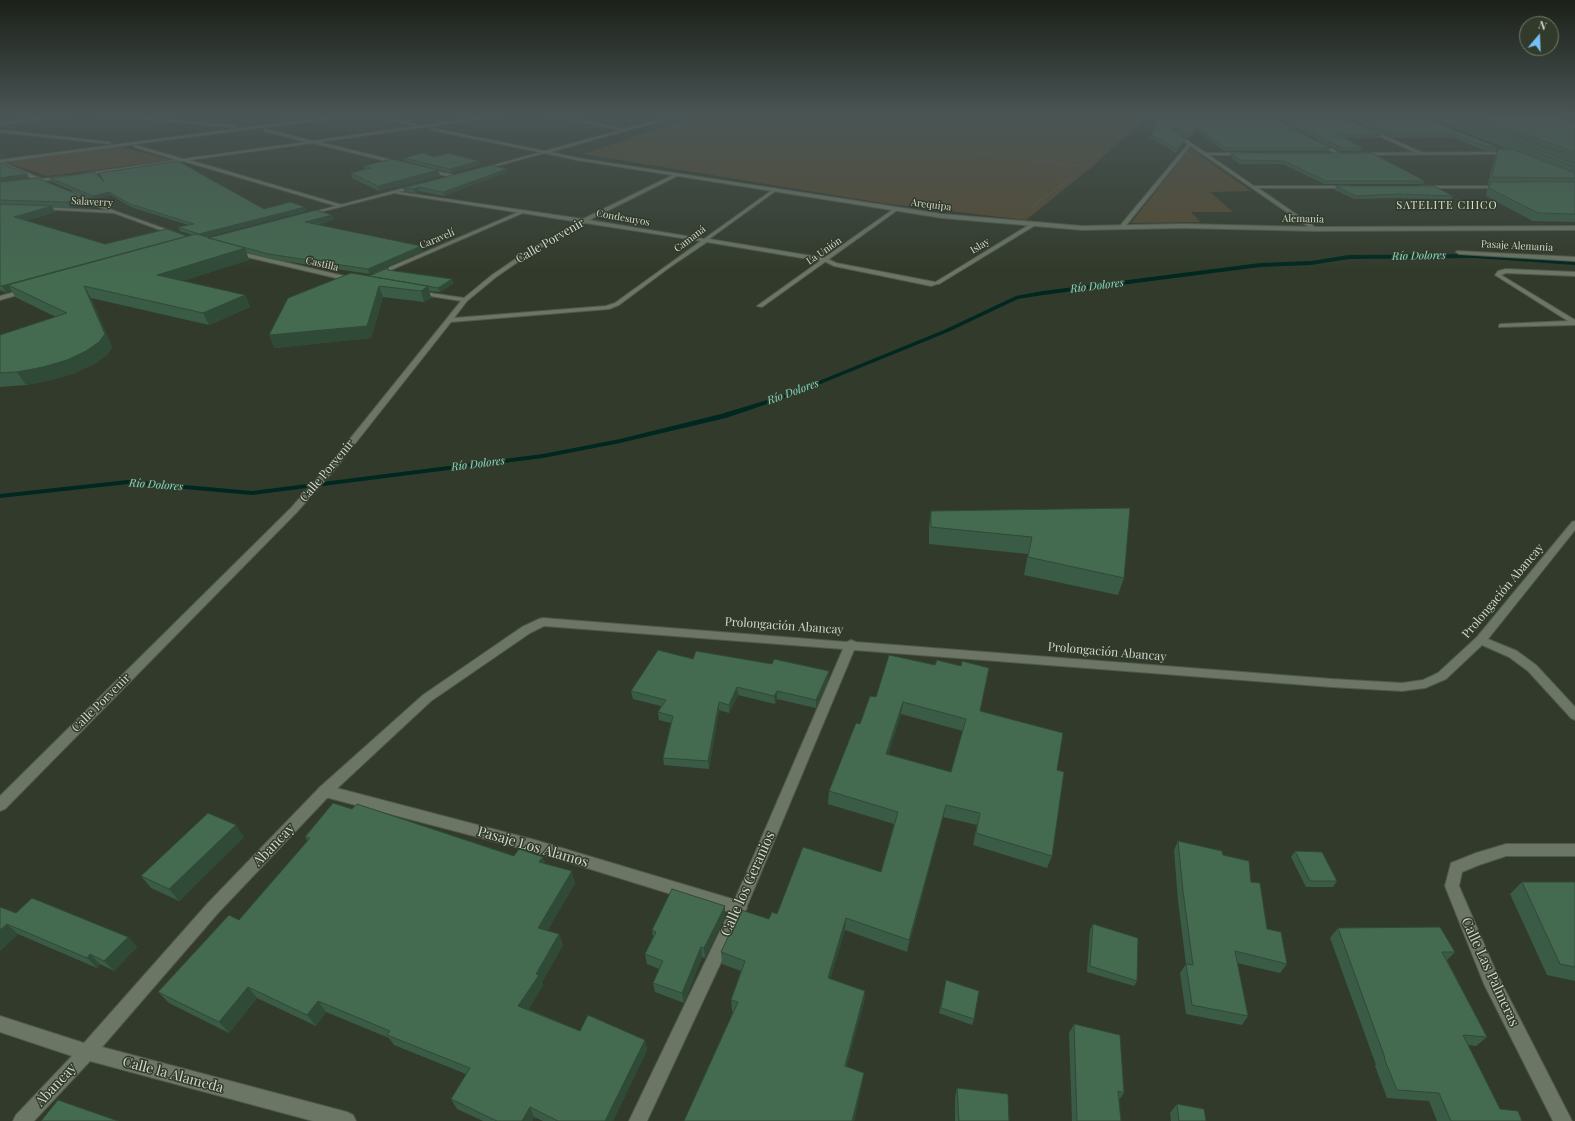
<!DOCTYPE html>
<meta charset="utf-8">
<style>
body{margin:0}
#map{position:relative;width:1575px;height:1121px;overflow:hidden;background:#323b2b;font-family:"Playfair Display",serif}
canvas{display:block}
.north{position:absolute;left:1519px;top:16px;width:40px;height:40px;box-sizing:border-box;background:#323b2b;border:1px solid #72796c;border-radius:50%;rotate:19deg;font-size:11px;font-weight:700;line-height:16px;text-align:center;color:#d1d7cd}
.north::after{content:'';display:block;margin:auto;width:14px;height:18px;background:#78bff7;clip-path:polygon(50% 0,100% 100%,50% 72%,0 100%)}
</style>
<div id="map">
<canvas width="1575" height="1121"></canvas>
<div class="north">N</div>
</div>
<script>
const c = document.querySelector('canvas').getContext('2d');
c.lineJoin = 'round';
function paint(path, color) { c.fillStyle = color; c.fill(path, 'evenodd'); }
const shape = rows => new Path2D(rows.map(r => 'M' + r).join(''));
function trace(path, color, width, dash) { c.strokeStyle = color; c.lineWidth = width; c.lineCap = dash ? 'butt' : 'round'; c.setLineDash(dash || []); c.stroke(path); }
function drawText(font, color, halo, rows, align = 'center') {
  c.font = font + ' "Playfair Display",serif'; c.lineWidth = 3; c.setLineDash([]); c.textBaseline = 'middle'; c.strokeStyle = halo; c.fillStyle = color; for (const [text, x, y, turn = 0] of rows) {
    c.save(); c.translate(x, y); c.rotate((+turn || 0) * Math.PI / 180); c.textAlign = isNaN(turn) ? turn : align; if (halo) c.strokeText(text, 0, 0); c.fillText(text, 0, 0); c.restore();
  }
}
const green = shape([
 [302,115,336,115,339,116,266,124],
 [700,115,1149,115,1093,166,1026,220,882,203,583,154],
 [121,147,170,160,48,176,4,162],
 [1190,148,1251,191,1210,192,1233,212,1191,212,1200,222,1131,223]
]);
const stream = shape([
 [1475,254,1575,261,1575,265,1475,258,1349,259,1311,265,1260,267,1043,295,1018,299,948,332,791,396,726,418,620,443,543,458,252,495,128,484,0,498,0,494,128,480,252,491,543,454,620,439,721,414,787,394,944,330,1016,296,1043,291,1260,263,1311,261,1349,255,1475,254]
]);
const pathFar1 = shape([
 [965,151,1085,167],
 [1067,181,1085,167,1143,115]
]);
const path = shape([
 [1033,206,1068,180]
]);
const service = shape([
 [1262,118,1299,118,1301,119,1263,120,1262,118],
 [1334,118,1371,118,1373,119,1335,120,1334,118],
 [1369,129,1421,152,1422,153,1419,154,1368,131,1369,129],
 [1316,141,1318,141,1341,154,1338,155,1316,143,1316,141],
 [521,211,525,212,379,275,374,274,521,211],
 [1457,251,1575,257,1575,261,1459,254,1456,252,1457,251],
 [826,258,836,263,940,283,931,286,834,266,824,261,824,259,826,258],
 [1506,269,1575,272,1575,276,1506,273,1501,275,1575,320,1575,325,1499,327,1499,325,1501,324,1568,321,1495,275,1498,271,1506,269],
 [325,785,535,840,739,901,744,903,747,908,744,913,739,915,535,852,325,797,320,795,318,791,320,787,325,785]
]);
const pedestrian = shape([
 [1189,143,1192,144,1123,229,1119,229,1119,227,1189,143]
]);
const minor = shape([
 [94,115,115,115,237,126,235,127,94,115],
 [350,115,365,115,257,128,1,162,42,179,66,176,64,178,28,183,26,181,36,180,0,165,0,160,257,126,350,115],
 [370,115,378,115,418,125,416,126,370,115],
 [496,115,508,115,319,142,400,162,398,164,313,143,189,160,342,205,340,207,183,161,83,175,81,174,177,160,134,147,135,145,183,159,307,142,264,131,265,129,313,141,496,115],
 [546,115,555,115,629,130,627,131,546,115],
 [1413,115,1418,115,1434,123,1431,124,1413,115],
 [432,128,544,151,546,152,544,153,431,130,432,128],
 [0,130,109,142,111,143,109,144,0,132,0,130],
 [1173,132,1175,132,1206,153,1245,153,1244,155,1209,155,1254,186,1348,186,1350,187,1348,188,1258,188,1318,229,1313,230,1173,134,1173,132],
 [1509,152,1508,154,1360,155,1358,154,1360,153,1509,152],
 [426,169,454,175,454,176,452,177,424,171,426,169],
 [677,173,679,175,589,220,704,239,775,188,777,190,709,239,824,258,895,208,899,209,762,307,757,306,820,261,707,242,670,267,619,305,609,309,451,322,335,469,297,512,5,809,0,811,0,796,291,508,329,465,461,301,418,294,415,292,416,291,464,298,492,275,524,253,579,222,394,193,392,191,583,219,677,173],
 [585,223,701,241,615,303,606,306,454,318,467,301,496,277,528,255,585,223],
 [1422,186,1500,186,1502,187,1500,188,1420,188,1422,186],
 [70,192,74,192,117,212,113,213,70,194,70,192],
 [1032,223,1035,225,1034,226,939,284,934,283,1032,223],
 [236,251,353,278,356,280,353,282,234,254,233,253,236,251],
 [1575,521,1575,530,1488,639,1517,651,1536,665,1575,707,1575,720,1571,718,1528,671,1509,657,1482,645,1446,679,1425,688,1402,691,1332,687,854,650,744,913,647,1121,629,1121,733,904,843,649,544,626,530,633,431,701,330,795,218,913,102,1047,347,1112,353,1115,356,1121,313,1121,90,1061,34,1121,13,1121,16,1115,72,1056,0,1032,0,1016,84,1043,208,903,320,787,423,695,522,627,539,619,543,618,847,642,851,640,856,642,1332,679,1402,683,1423,680,1438,673,1477,637,1572,522,1575,521],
 [1506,844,1575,844,1575,856,1506,856,1479,865,1462,872,1459,886,1496,972,1572,1121,1553,1121,1484,984,1445,886,1451,863,1476,853,1506,844]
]);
const tertiary = shape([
 [58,115,71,115,0,125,0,123,58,115],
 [675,115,682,115,550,152,577,158,942,214,1082,226,1183,224,1315,227,1575,226,1575,230,1315,231,1183,228,1082,230,942,218,577,160,544,153,482,170,480,169,675,115],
 [416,185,418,187,308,215,306,214,416,185],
 [40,207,115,211,179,234,174,235,114,213,38,209,40,207],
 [26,289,28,290,28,292,0,300,0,296,26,289]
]);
const wall = shape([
 [1161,115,1413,115,1413,116,1160,116],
 [1423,115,1575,115,1575,222,1533,221,1486,196,1487,190,1489,185,1488,184,1495,156,1498,149,1507,149],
 [1159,118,1330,148,1328,151,1224,151,1197,130,1188,139,1176,131,1173,132,1184,143,1176,153,1150,138,1151,135],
 [1285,118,1349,120,1380,135,1379,138,1344,138,1362,148,1361,151,1340,151,1284,122],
 [1358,118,1425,118,1497,147,1495,151,1485,151,1452,137,1392,138,1357,122],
 [1231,153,1425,181,1423,184,1324,184,1283,164,1239,164,1230,156],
 [434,157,480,165,451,173,404,161,404,158],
 [0,163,27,174,29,179,86,203,70,208,52,207,55,212,25,221,105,244,188,236,192,235,180,231,178,227,188,225,131,207,111,195,95,200,52,182,50,178,103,181,264,209,305,207,306,211,206,237,208,238,332,215,334,219,316,225,423,251,369,274,271,259,246,252,249,260,182,281,245,295,250,307,209,325,91,298,112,347,107,355,94,364,75,373,51,380,26,385,0,387,0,335,56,317,15,297,12,291,6,293,0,290],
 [363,166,438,170,440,176,379,191,352,178,351,173,365,170],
 [507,172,444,196,419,191,415,193,404,191,403,188],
 [1336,186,1453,196,1451,200,1396,198,1354,199,1335,190],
 [388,268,389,270,454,283,440,292,429,291,431,298,424,302,383,297,371,338,274,348,369,276],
 [1130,508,1124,578,1118,595,1024,575,1028,554,929,544,929,527,931,511],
 [693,659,772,664,829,671,828,679,816,708,777,699,775,704,738,695,729,713,719,710,709,769,664,765,663,758,671,723,659,720,658,712,661,706,633,699,631,691],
 [876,697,980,711,1057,770,1052,856,1047,868,973,845,977,825,943,817,907,952,845,930,830,979,865,991,864,1002,846,1067,862,1084,854,1121,684,1121,733,1012,732,1011,731,1000,741,971,722,964,721,952,777,914,881,872,894,824,828,804,829,791,860,724],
 [901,714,963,731,951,772,888,754],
 [352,809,514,856,545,864,575,883,547,931,559,934,563,945,542,982,543,986,528,1009,580,1031,645,1040,647,1050,613,1121,543,1121,534,1117,532,1121,483,1121,457,1109,451,1099,466,1074,394,1045,389,1038,326,1012,316,1026,257,998,229,1033,169,1003,158,992,239,920,308,841,305,837],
 [244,837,179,901,151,888,141,876],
 [1178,841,1223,855,1251,882,1267,929,1287,964,1280,973,1237,963,1248,1016,1242,1025,1186,1014,1180,973,1186,964,1178,901,1174,850],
 [1295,851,1337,881,1333,887,1306,887,1291,857],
 [1522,882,1575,882,1575,981,1547,975,1510,894],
 [725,906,725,916,705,958,702,957,684,1003,655,992,653,983,659,969,647,964,645,954,653,937,652,930],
 [0,907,16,913,128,937,137,947,114,971,100,964,97,968,18,934,0,951],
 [1093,924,1137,981,1134,986,1087,972,1090,930],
 [1338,928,1455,952,1447,960,1487,1037,1476,1046,1468,1045,1500,1109,1522,1121,1437,1121,1429,1101,1387,1098,1375,1066,1376,1065,1330,938],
 [945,985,974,1019,972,1025,939,1013],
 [1074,1024,1124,1093,1119,1100,1121,1121,1072,1121,1069,1033],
 [957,1088,1009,1121,955,1121,955,1097],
 [1177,1104,1206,1121,1171,1121,1170,1113]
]);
const shadedWall = shape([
 [1197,127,1197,130,1188,139,1189,136],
 [1177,128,1176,131,1171,132,1172,129],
 [1185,140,1184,143,1176,153,1177,149],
 [0,153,3,153,6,158,0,159],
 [479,161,480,165,451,173,450,169],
 [507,169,507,172,444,196,443,192],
 [438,170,440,176,379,191,378,186],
 [27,174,29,179,0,183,0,178],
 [418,187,419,191,415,193,414,189],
 [109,192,111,195,95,200,93,196],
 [84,197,86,203,70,208,67,202],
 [52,206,55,212,17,223,14,217],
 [305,207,306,211,201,238,199,234],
 [332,215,334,219,306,227,305,222],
 [187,236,8,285,12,291,6,293,2,286],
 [421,246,423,251,369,274,368,269],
 [245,248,249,260,162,287,157,275],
 [452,279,454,283,440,292,438,288],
 [84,286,91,298,112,347,107,355,94,364,75,373,51,380,26,385,17,372,43,367],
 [379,286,383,297,371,338,274,348,269,335],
 [428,286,431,298,424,302,421,291],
 [245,295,250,307,209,325,203,313],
 [829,671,828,679,816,708,816,700],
 [737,687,738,695,729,713,729,705],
 [777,691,777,699,775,704,774,696],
 [719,702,719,710,709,769,708,761],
 [903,702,901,714,885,766,886,754],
 [946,805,943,817,907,952,909,940],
 [236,825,244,837,179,901,169,889],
 [543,857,547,868,539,862],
 [572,871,575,883,542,939,538,928],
 [725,906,725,916,705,958,704,948],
 [846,918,845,930,827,989,828,978],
 [7,924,18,934,0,951,0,930],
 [559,934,563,945,542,982,543,986,523,1016,518,1006],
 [128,937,137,947,114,971,104,961],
 [701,947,702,957,684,1003,682,993],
 [90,954,100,964,97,968,87,958],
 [248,987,257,998,229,1033,219,1022],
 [865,991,864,1002,844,1077,845,1066],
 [318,1001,326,1012,316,1026,307,1015],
 [645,1040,647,1050,613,1121,605,1121],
 [864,1073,862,1084,854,1121,852,1121],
 [530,1107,534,1117,532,1121,522,1121]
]);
const building = shape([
 [1441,115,1444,115,1575,164,1575,167,1441,115],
 [1458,115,1553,115,1575,123,1575,152,1480,118,1478,119,1479,122,1575,157,1575,159,1458,115],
 [1567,115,1575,115,1575,118,1567,115],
 [1159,118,1274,118,1330,148,1225,148,1197,127,1189,136,1177,128,1172,129,1172,131,1185,140,1177,149,1151,135,1159,118],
 [1285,118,1348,118,1349,120,1380,135,1339,135,1362,148,1341,148,1285,118],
 [1358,118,1425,118,1497,147,1486,147,1454,134,1393,134,1358,118],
 [1498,149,1512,149,1575,173,1575,178,1492,177,1498,149],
 [423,153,434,157,448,153,479,161,450,169,404,158,423,153],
 [1231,153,1372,153,1425,181,1326,181,1284,161,1240,160,1231,153],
 [392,159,438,170,378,186,351,173,371,168,363,166,392,159],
 [178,161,264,209,290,202,305,207,199,234,178,227,194,224,130,204,109,192,93,196,50,178,95,172,104,182,99,173,178,161],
 [0,163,27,174,0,178,0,163],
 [491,165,507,169,443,192,418,187,414,189,403,188,491,165],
 [37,178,84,197,67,202,0,200,0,182,37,178],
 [1491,182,1575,182,1575,214,1538,213,1489,188,1491,182],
 [1336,186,1434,186,1453,196,1398,194,1356,196,1336,186],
 [0,204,52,206,14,217,105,244,167,229,187,236,2,286,0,285,0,204],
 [316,210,332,215,305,222,421,246,368,269,269,254,208,238,316,210],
 [196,234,245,248,157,275,245,295,203,313,84,286,105,334,99,342,86,351,67,360,43,367,17,372,0,373,0,335,67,313,8,285,196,234],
 [388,268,388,270,452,279,438,288,369,276,388,268],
 [351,273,428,286,421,291,379,286,367,326,269,335,288,298,351,273],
 [1130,508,1124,578,1028,557,1032,537,931,527,931,511,1130,508],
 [658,650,693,659,696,651,772,664,774,659,829,671,816,700,777,691,774,696,737,687,729,705,719,702,708,761,663,758,673,716,658,712,666,700,631,691,658,650],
 [889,655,935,665,937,660,961,666,962,661,989,668,980,711,1063,733,1057,770,1064,772,1052,856,976,833,980,813,946,805,909,940,846,918,828,978,865,991,845,1066,864,1073,852,1121,684,1121,738,1002,731,1000,745,961,721,952,741,910,769,919,772,912,777,914,803,847,881,872,898,812,829,791,856,723,860,724,870,696,876,697,889,655],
 [903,702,966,719,951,772,886,754,903,702],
 [333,803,352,809,357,804,514,856,519,849,543,857,539,862,572,871,538,928,559,934,536,974,539,975,518,1006,580,1031,588,1015,645,1040,605,1121,558,1121,530,1107,522,1121,497,1121,451,1099,470,1068,387,1035,390,1031,318,1001,307,1015,248,987,219,1022,158,992,229,915,239,920,310,838,305,837,333,803],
 [208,813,236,825,169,889,141,876,208,813],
 [1178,841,1222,851,1223,855,1249,861,1251,882,1260,883,1267,929,1281,932,1287,964,1235,951,1248,1016,1192,1005,1186,964,1193,965,1183,891,1178,841],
 [1295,851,1322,852,1337,881,1310,881,1295,851],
 [1522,882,1575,882,1575,967,1560,964,1522,882],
 [672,889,725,906,704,948,701,947,682,993,653,983,663,961,645,954,656,932,652,930,672,889],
 [32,898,128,937,104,961,90,954,87,958,7,924,0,930,0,907,16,913,32,898],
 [1093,924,1138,938,1137,981,1090,966,1093,924],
 [1440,927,1455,952,1442,952,1487,1037,1463,1035,1500,1109,1518,1111,1522,1121,1451,1121,1439,1093,1397,1090,1384,1058,1385,1058,1338,928,1440,927],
 [946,980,979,991,974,1019,941,1008,946,980],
 [1074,1024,1120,1035,1124,1093,1118,1091,1121,1121,1077,1121,1074,1024],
 [957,1088,1008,1094,1009,1121,959,1121,957,1088],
 [58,1100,118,1121,41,1121,58,1100],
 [1177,1104,1204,1109,1206,1121,1179,1121,1177,1104]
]);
const farStreetnames = [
 ["Salaverry",92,202,3],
 ["Arequipa",931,205,7],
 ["Condesuyos",623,218,10],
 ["Alemania",1303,219,1],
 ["Caravelí",437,239,-23],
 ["Camaná",690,239,-37],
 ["Islay",980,246,-32],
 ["Pasaje Alemania",1517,246,3],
 ["La Unión",824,251,-35],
 ["Castilla",322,264,13]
];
const farNeighbourhoodnames = [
 ["SATELITE CHICO",1447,206]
];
const farWaternames = [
 ["Río Dolores",1419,256,-1],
 ["Río Dolores",1097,286,-7],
 ["Río Dolores",793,392,-20],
 ["Río Dolores",478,464,-7],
 ["Río Dolores",156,485,4]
];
const streetNames = [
 ["Calle Porvenir",550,241,-30],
 ["Calle Porvenir",327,471,-50],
 ["Prolongación Abancay",1503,591,-50],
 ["Prolongación Abancay",784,626,4],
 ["Prolongación Abancay",1107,652,5],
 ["Calle Porvenir",101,703,-45]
];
const nearStreetnames = [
 ["Abancay",274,845,-46],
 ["Pasaje Los Alamos",533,847,16],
 ["Calle los Geranios",748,884,-66],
 ["Calle Las Palmeras",1490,972,65],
 ["Calle la Alameda",173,1075,15],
 ["Abancay",56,1085,-47]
];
paint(green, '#554a31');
paint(stream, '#002820');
trace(service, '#50584b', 2);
trace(pedestrian, '#50584b', 2);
trace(minor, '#50584b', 2);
trace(tertiary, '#50584b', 2);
trace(pathFar1, '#676f61', 1, [0.5, 1]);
trace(path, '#676f61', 1.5, [0.5, 1.5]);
paint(service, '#6c7665');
paint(pedestrian, '#6c7665');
paint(minor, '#6c7665');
paint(tertiary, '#6c7665');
paint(wall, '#3a5b45');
paint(shadedWall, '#304a38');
paint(building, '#446a50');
trace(building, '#304a38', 1);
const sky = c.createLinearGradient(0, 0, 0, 272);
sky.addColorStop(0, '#1c2018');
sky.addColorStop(0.42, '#495555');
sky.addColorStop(1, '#49555500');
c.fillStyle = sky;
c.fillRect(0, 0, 1575, 272);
drawText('10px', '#d1d7cd', '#323b2b', farStreetnames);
c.letterSpacing = '1px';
drawText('11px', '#dbe6d2', '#323b2b', farNeighbourhoodnames);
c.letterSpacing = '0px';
drawText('italic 11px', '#84dbc5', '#323b2b', farWaternames);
drawText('12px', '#d1d7cd', '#323b2b', streetNames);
drawText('14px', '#d1d7cd', '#323b2b', nearStreetnames);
</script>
